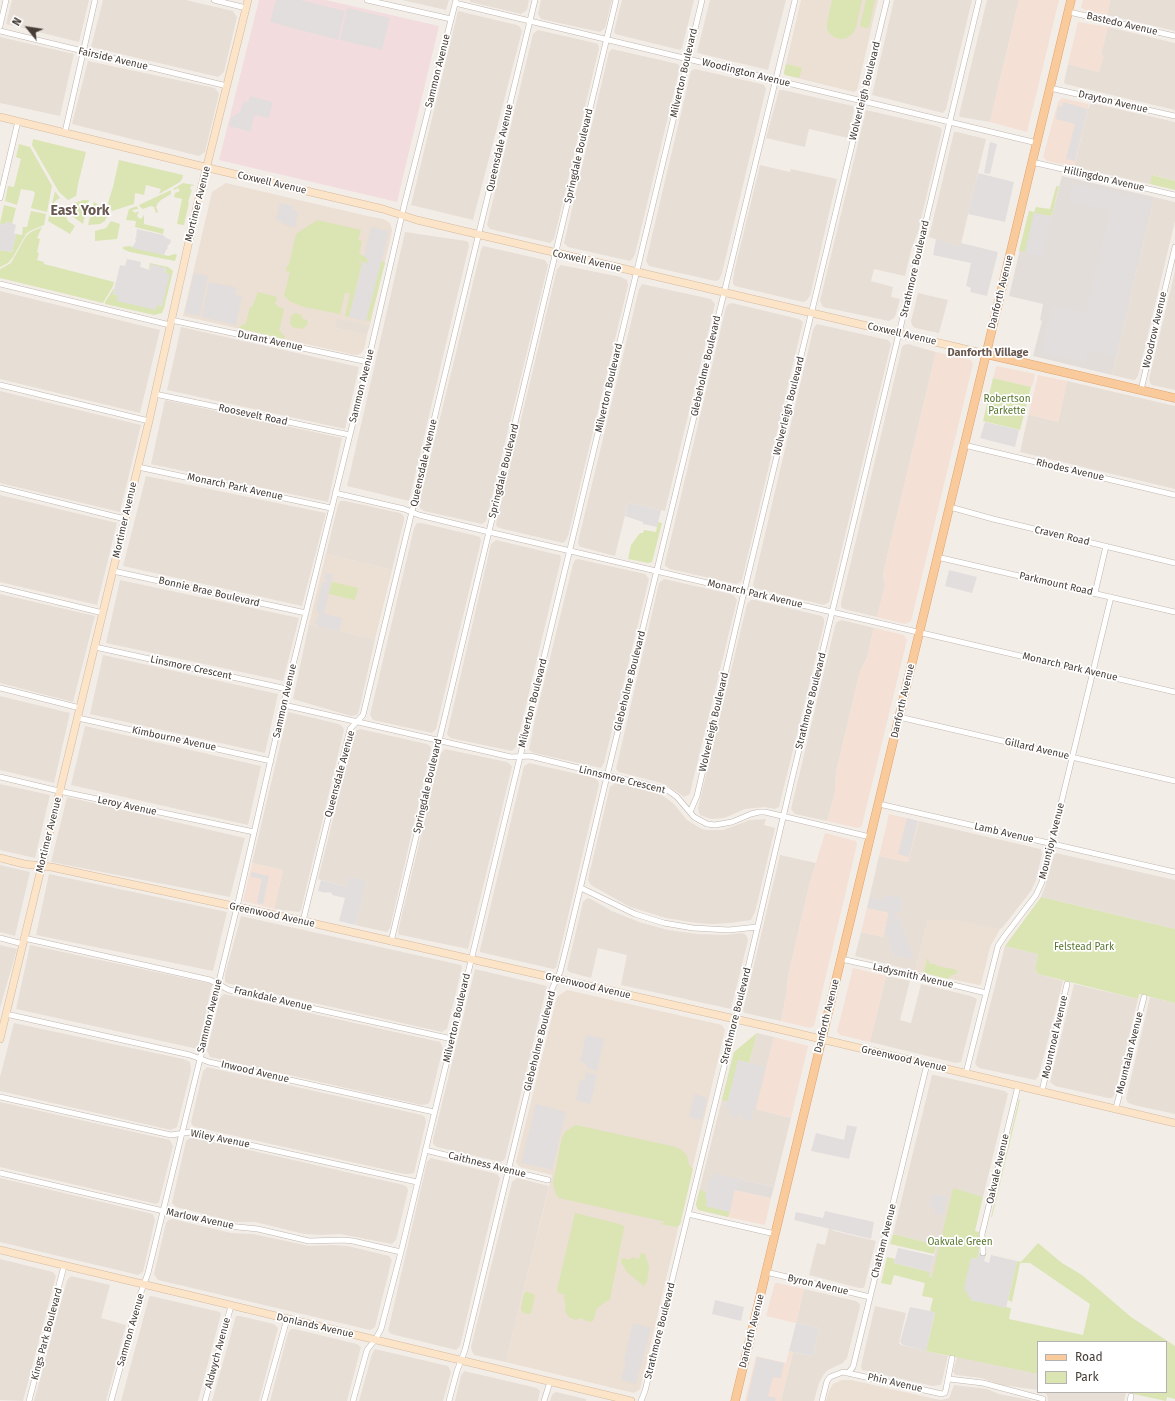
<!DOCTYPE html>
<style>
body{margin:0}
#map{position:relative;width:1175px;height:1401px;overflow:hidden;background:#f3ede8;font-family:"Fira Sans",sans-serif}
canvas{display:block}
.legend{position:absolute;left:1037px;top:1341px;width:130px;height:52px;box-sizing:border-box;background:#fff;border:1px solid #b5b1af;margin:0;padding:5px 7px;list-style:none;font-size:12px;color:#463d37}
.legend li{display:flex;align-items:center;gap:8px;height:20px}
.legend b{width:20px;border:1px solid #b5b1af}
.north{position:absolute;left:8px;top:8px;width:40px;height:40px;-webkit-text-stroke:3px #fff;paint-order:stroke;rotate:300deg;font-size:11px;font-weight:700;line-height:16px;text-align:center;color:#463d37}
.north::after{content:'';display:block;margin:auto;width:14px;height:18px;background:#463d37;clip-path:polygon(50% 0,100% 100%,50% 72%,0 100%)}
</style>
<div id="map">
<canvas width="1175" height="1401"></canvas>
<ul class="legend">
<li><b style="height:5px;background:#f9ca9b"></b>Road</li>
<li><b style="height:11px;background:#dae5b3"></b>Park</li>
</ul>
<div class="north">N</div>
</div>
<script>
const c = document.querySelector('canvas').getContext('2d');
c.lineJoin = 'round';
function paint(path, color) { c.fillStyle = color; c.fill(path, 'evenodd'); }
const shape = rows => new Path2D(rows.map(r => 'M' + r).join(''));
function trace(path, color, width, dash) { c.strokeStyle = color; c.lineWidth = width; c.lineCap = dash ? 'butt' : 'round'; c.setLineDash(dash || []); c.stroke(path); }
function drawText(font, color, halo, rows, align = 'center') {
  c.font = font + ' "Fira Sans",sans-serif'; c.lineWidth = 3.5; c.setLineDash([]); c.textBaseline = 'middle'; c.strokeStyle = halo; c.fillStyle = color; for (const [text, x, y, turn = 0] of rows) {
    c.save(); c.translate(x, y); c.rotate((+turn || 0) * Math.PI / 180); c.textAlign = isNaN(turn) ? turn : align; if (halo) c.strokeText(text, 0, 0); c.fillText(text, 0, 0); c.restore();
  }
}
const residential = shape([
 [12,0,89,0,79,42,6,24],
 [103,0,186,0,233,11,237,17,224,72,218,77,91,47],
 [402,0,449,0,446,10],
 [470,0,529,0,527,10,521,14,470,2],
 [541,0,612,0,605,28,600,32,541,19,538,14],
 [622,0,694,0,682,48,680,50,615,34,614,31],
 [710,0,786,0,768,70,698,53,697,52],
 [894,0,972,0,946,109,943,113,872,95],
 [987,0,1019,0,990,122,960,117,959,115],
 [1110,0,1175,0,1175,31,1107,15],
 [458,11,517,25,520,27,522,31,473,220,411,205],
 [1108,27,1175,43,1175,110,1065,84,1064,82,1068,64,1099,72,1103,56,1101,55],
 [538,30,595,43,598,44,599,48,554,239,550,243,490,229,487,225,533,34],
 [0,37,74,54,60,116,0,103],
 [612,49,678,64,680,67,635,254,633,258,630,261,568,247,564,243,609,52],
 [88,61,215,88,219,94,205,152,199,156,72,124],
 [695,69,761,84,764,85,766,89,722,273,719,280,715,281,649,266,646,261,691,71],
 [779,90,783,90,853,106,854,109,848,138,809,129,805,147,766,138],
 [1091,103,1175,122,1175,181,1153,175,1150,184,1074,167,1088,109],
 [866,110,936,126,941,128,942,130,918,232,912,247,905,276,874,269,871,281,893,287,891,297,900,299,896,314,894,318,889,321,823,307,820,301],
 [954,132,957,132,986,139,960,248,929,237],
 [760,165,790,172,791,169,837,179,810,296,806,301,803,302,735,286,733,284,733,280,735,268],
 [1154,197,1175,202,1175,221,1138,376,1135,380,1133,380,1112,375],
 [405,232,466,241,468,242,469,246,409,501,347,486],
 [483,246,545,260,548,265,486,521,482,524,424,511,420,508,419,504,481,250],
 [561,265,621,277,627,280,628,285,568,536,566,540,563,543,503,529,497,527,496,524,557,269],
 [1175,271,1175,390,1152,385,1150,383,1149,379],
 [642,284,711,299,715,304,665,511,628,503,615,556,581,547,579,546,578,542,639,289],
 [0,291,160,330,140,413,0,379],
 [918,293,948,300,939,333,915,328,912,325,911,321],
 [732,303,799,319,803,322,742,580,739,583,736,584,670,569,665,566,665,563,726,307,729,304],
 [336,318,370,325,367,335,335,328],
 [817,324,888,340,891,344,829,602,824,605,755,588,753,585,813,330,815,326],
 [181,327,359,367,345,429,167,390],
 [908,344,936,352,883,574,885,585,877,617,844,609,841,607,841,603,902,347,904,345],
 [1067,381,1175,406,1175,489,1020,452,1028,416,1030,415,1058,422],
 [0,391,141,425,120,512,0,483],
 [165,400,342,438,328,502,151,464],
 [146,476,326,513,302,606,123,566],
 [0,495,117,523,97,605,0,582],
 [340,501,345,501,400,513,404,516,404,520,392,570,326,554,338,505],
 [417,523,422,523,477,536,480,537,481,541,436,729,432,733,373,720,370,715,414,528],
 [496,540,555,554,560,555,561,559,516,747,512,751,450,738,447,734,491,544],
 [578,559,645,574,649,579,604,763,601,768,534,753,529,750,535,719,573,564,575,560],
 [664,579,731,594,734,596,737,600,691,789,690,794,684,797,676,791,661,783,619,772,616,769,659,583],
 [120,580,299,618,283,681,106,643],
 [0,594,95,616,73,702,0,683],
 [751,600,755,600,822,616,824,619,824,624,779,807,775,809,765,807,745,809,724,818,711,819,700,815,699,813,698,808,747,604],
 [842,620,874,628,867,658,860,672,836,772,835,792,827,821,795,814,791,809,835,626,837,622],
 [309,624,375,639,359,711,357,715,351,716,293,699],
 [103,655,278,694,265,753,90,714],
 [0,696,70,713,54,783,0,770],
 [288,712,339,724,343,727,344,730,301,910,299,912,274,909,283,870,252,863],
 [85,726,261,766,248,825,71,785],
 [360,729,427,744,430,746,431,749,390,928,387,932,355,925,365,881,347,887,318,879,354,735,356,731],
 [445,749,507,762,511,765,512,767,468,949,401,935,399,935,398,931,441,753],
 [529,763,595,778,598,781,599,784,556,968,553,969,480,952,480,950,524,766],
 [615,783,657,793,663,796,673,803,687,820,702,829,707,830,723,830,750,820,766,819,764,825,775,828,755,912,751,920,731,923,713,924,697,923,666,918,630,907,591,885,588,880,589,875,610,787],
 [0,784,50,795,35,858,0,850],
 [67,797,245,838,230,897,51,862],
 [919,821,1040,849,1041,849,1042,854,1036,880,1031,891,1002,928,1000,929,928,920,915,971,855,956,861,932,883,937,888,913,867,908,879,856,908,862],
 [1056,853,1175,880,1175,929,1041,897,1045,887,1054,855],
 [780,855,816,863,809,886,788,977,787,991,781,1021,745,1013,743,1011],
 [0,865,30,872,15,936,0,932],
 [49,874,227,912,213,971,36,935],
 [589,898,612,911,639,922,668,930,697,934,725,935,742,933,746,935,748,940,731,1009,621,985,627,955,598,948,591,978,569,972,567,969,583,902,586,899],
 [241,916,461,965,462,968,447,1029,442,1032,226,983,225,981,225,975],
 [0,945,17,949,0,1008],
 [30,945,212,984,198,1049,16,1009],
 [1005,946,1038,954,1035,970,1038,974,1063,981,1040,1071,1038,1077,1035,1080,979,1068,975,1064],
 [475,969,547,986,505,1159,501,1162,437,1147,433,1144,433,1140],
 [886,976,910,981,900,1020,911,1023,921,984,971,996,977,999,961,1062,956,1063,870,1042],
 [1074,984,1138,999,1115,1093,1112,1098,1108,1098,1055,1086,1050,1082],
 [224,994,440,1042,443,1048,430,1101,428,1104,421,1105,210,1057,207,1051,220,998],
 [1150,997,1175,1003,1175,1114,1134,1105,1128,1103,1126,1099],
 [14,1023,183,1059,190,1062,191,1070,177,1127,171,1130,0,1091,0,1077],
 [757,1033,774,1037,756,1109,791,1118,774,1187,739,1179,737,1188,735,1188,728,1217,700,1210,697,1208,696,1204,732,1059,749,1063],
 [207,1067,422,1115,425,1117,426,1122,414,1173,410,1174,405,1174,195,1127,192,1125,191,1122,203,1071],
 [932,1075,934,1075,1005,1091,1008,1094,983,1197,953,1189,933,1277,929,1276,937,1245,893,1234],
 [0,1102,170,1140,173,1146,159,1202,156,1204,152,1203,0,1167],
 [191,1137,404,1185,407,1187,408,1191,396,1240,392,1244,340,1234,320,1235,304,1234,255,1222,235,1222,176,1207,172,1203,173,1198,186,1141],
 [431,1158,493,1173,497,1174,500,1178,460,1346,456,1350,391,1334,388,1331,427,1162],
 [0,1178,153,1214,155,1220,143,1272,138,1275,0,1242],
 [517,1178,549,1186,506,1362,474,1355,472,1351,471,1347,512,1182],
 [173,1219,231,1233,253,1234,309,1246,332,1245,348,1246,389,1256,392,1260,391,1263,375,1327,370,1330,158,1280,154,1274,166,1223,168,1220],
 [829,1228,834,1231,876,1241,864,1288,859,1288,809,1275,817,1243,825,1245],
 [0,1259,53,1272,56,1276,23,1401,0,1400],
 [71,1276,110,1285,101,1318,126,1325,106,1401,34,1401,67,1280],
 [804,1289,856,1301,860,1304,860,1307,847,1358,843,1363,828,1370,824,1374,819,1383,814,1401,781,1401,793,1352,813,1356,819,1328,796,1323],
 [151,1296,220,1312,221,1314,198,1401,121,1401,149,1297],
 [875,1306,906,1313,899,1343,901,1345,948,1356,941,1385,933,1386,862,1370,861,1366],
 [236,1316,240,1316,274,1324,278,1328,259,1401,212,1401],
 [291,1329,295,1329,357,1344,361,1347,347,1401,270,1401,288,1333],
 [375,1349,448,1366,451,1372,443,1401,359,1401,372,1354],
 [957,1357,1038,1374,1038,1390,1002,1385,981,1378,956,1375,953,1372],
 [464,1371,537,1388,540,1391,538,1401,455,1401,461,1376],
 [954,1385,987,1389,999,1394,1030,1400,1031,1401,931,1401,931,1398,941,1400,949,1398],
 [556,1392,586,1399,586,1401,550,1401,552,1395,554,1393],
 [1044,1392,1123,1392,1126,1393,1124,1401,1048,1401,1047,1395]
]);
const commercial = shape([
 [1019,0,1059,0,1027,132,990,122],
 [1083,0,1110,0,1107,15,1085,10,1081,7],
 [1078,22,1108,27,1101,55,1104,56,1099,72,1068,64],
 [1062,98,1089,104,1074,167,1047,161,1043,157,1058,102],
 [936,352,971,360,973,364,911,621,905,624,877,617,885,585,883,574],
 [997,366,1035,374,1033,384,1031,387,993,378,996,367],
 [1038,375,1067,381,1058,422,1030,415,1028,416],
 [874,628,904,635,907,640,862,825,861,827,858,828,827,821,835,792,836,772,860,672,867,658],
 [889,814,919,821,908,862,879,856],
 [825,833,852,840,856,841,857,844,814,1026,810,1028,781,1021,787,991,788,977,809,886],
 [252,863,283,870,274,909,243,901],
 [867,908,888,913,883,937,861,932],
 [853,968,886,976,870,1042,840,1035,837,1032],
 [774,1037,808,1046,791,1118,756,1109],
 [734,1190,771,1198,765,1225,728,1217],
 [775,1283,777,1283,804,1289,796,1323,766,1316],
 [789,1351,793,1352,781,1401,745,1401,756,1356,786,1363]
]);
const industrial = shape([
 [1062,176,1154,197,1112,375,1033,356,1042,321,1040,320,1043,304,1009,296,1029,211,1050,216,1052,215],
 [739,1179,774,1187,771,1198,734,1190,735,1188,737,1188]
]);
const education = shape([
 [801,0,878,0,857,90,854,92,785,75,784,73],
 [226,183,367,216,383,219,390,223,392,230,391,236,370,325,336,319,335,328,367,335,364,349,360,354,355,355,183,316,212,192],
 [326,554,392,570,375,639,309,624],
 [955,919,1000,929,990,947,981,984,979,985,915,971,928,920],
 [567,990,722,1025,725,1030,640,1389,634,1393,506,1362,552,1175,520,1167,518,1165,516,1162,557,997],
 [842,1380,851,1380,931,1398,931,1401,826,1401,829,1391,833,1384]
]);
const medical = shape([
 [259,0,326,0,439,26,397,202,219,160]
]);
const green = shape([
 [832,0,862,0,856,27,854,32,847,38,840,39,834,37,830,34,827,29,827,24],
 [866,0,875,0,869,27,867,28,861,27,860,25],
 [786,64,802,68,799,78,785,75,784,73],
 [33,139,86,152,78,184,76,196,68,200,59,192,32,145],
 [19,144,30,147,52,186,47,212,31,208,35,193,33,191,21,189,17,205,5,201,8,186,14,187,21,159,16,157],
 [119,160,183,175,182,179,180,182,159,194,161,189,146,185,144,195,135,193,134,204,112,211,108,203,113,187],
 [1152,175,1175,181,1175,190,1150,184],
 [183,183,194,185,193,186,191,186,190,189,192,190,188,202,189,203,184,225,177,224,182,199,174,197,175,193,180,191,178,188,174,190,173,189],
 [1057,186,1059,186,1052,215,1050,216,1034,213,1025,252,1019,251,1029,211,1034,212,1036,207,1050,209,1056,187],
 [171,190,171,194,161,200,158,203,156,207,158,212,156,213,154,207,151,206,143,209,140,207,139,205],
 [55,191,60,198,55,201,53,209,58,213,59,208,64,209,65,215,68,221,75,226,70,234,48,221],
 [83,200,89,200,83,215,85,216,83,224,72,216,71,209,74,203],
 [94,202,105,209,107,216,105,221,100,224,88,225,90,217,92,217,94,210,92,209],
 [4,205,16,208,12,224,7,222,4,225,0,223],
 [137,206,138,209,132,210,135,213,139,211,137,216,139,218,141,219,144,215,144,224,164,229,163,234,135,227,136,221,126,220,129,209],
 [31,211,46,214,44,225,30,231,26,234,13,257,8,263,0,267,0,250,12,252,16,234,22,235,23,227,27,227],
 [317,220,361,230,358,240,362,241,359,254,366,257,369,264,358,261,358,262,362,263,349,317,345,316,350,293,345,293,340,314,304,307,291,302,284,296,290,272,286,271,287,266,289,265,296,234],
 [111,221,120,224,117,239,95,241,95,231,106,228],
 [42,227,37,238,40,239,37,252,39,253,37,260,44,262,44,264,114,282,113,286,103,303,0,278,0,269,11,263,26,236,31,232],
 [129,246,168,256,175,254,177,255,175,261,130,252,123,249,123,247],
 [383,261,385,263,370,321,366,321,381,262],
 [150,263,168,267,173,271,164,308,162,313,154,315,105,304,105,302,114,288,116,279,113,294,162,306,166,268,151,265,150,270,149,268],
 [258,292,277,297,275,304,279,307,284,309,279,332,280,331,285,337,284,339,238,328,246,323,250,307,252,307],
 [296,313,302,315,302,318,308,321,306,327,304,327,303,329,292,327,290,323,291,316],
 [993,378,1031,387,1020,430,983,421],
 [658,522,662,523,652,562,648,563,628,559,631,545,640,533,643,533,644,530,656,532],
 [332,582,358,588,355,600,329,594],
 [1041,897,1175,929,1175,1003,1139,994,1138,999,1038,974,1035,970,1038,954,1005,946],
 [927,958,930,964,935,964,937,966,953,969,957,970,957,973,952,975,948,979,924,973],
 [757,1033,749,1063,738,1060,728,1101,722,1100,734,1052],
 [1019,1099,1020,1100,992,1217,991,1217],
 [576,1125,676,1147,682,1150,687,1156,689,1165,693,1169,680,1225,676,1227,660,1224,666,1222,559,1198,556,1195,553,1183,562,1137,566,1131],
 [953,1188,983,1197,975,1231,979,1232,979,1253,977,1259,971,1258,971,1300,1011,1308,1009,1319,1083,1335,1090,1304,1030,1263,1020,1263,1012,1302,1008,1300,1017,1261,1021,1262,1038,1243,1062,1263,1082,1275,1131,1317,1175,1346,1175,1399,1167,1397,1166,1401,1124,1392,1166,1392,1166,1342,1038,1342,1038,1374,926,1351,935,1313,930,1311,933,1298,922,1296,925,1283,894,1275,891,1285,881,1283,887,1257,895,1259,894,1263,930,1272,929,1276,932,1277],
 [700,1190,706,1192,705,1198,707,1200,706,1206,730,1212,728,1217,698,1210,696,1204],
 [575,1213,619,1224,624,1226,624,1228,610,1299,597,1308,593,1321,590,1322,584,1320,582,1318,575,1320,569,1317,565,1311,566,1305,564,1299,565,1295,559,1293,557,1290],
 [893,1234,937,1245,934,1254,890,1244],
 [641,1253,645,1254,649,1267,647,1282,644,1286,627,1272,621,1262,622,1258,630,1260,632,1257,639,1259],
 [527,1292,534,1294,535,1296,531,1313,529,1314,523,1313,521,1309,524,1293]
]);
const parking = shape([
 [276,0,300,0,345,11,338,40,270,22],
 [347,8,390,18,382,50,340,40],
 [250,96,273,102,269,118,254,115,251,132,229,126,231,118,240,112,244,101,248,102],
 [1063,102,1088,109,1075,161,1066,159,1075,124,1056,119,1058,106,1062,107],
 [990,142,997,144,990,174,984,173],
 [978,173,1014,182,1005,222,968,214],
 [1073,183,1151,201,1116,356,1088,350,1085,362,1041,353,1052,306,1086,313,1110,210,1069,202],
 [280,203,293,206,292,210,298,212,295,227,282,224,281,221,276,220],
 [1034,213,1050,216,1052,215,1042,257,1025,252],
 [7,221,16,225,14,233,16,234,12,252,0,250,0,223,5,225],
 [371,227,389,231,366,321,349,317,363,262,369,263,367,259,364,256],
 [137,229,163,235,166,238,171,240,170,244,167,246,168,248,166,250,164,255,132,248,136,241,135,238,137,237,136,236],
 [936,239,959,247,961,243,998,252,987,296,970,292,971,288,969,287,966,286,971,263,933,255],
 [127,259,141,262,140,267,150,270,151,264,166,268,165,273,170,274,162,306,157,305,156,310,117,301,118,295,113,294,120,265,125,266],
 [194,273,208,276,200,316,185,313],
 [209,282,237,288,235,295,242,296,236,325,202,317],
 [985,422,1019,430,1015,447,980,438],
 [628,503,661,510,657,527,643,524,643,522,625,516],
 [949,570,977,577,972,593,945,586],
 [326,573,333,574,324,614,342,618,339,631,317,626,317,624,315,623,319,616,316,609,322,583,324,582,327,583,327,580,324,579],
 [907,818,918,821,909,857,898,854],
 [251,872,269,876,263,904,257,903,262,879,251,877],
 [350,877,366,881,355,925,339,921,345,898,332,895,332,893,327,892,326,893,318,891,321,880,347,887],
 [885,895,902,898,900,911,896,912,894,918,899,917,913,957,908,959,900,956,895,958,885,927,890,925,888,920,889,912,867,908,870,897,883,900],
 [586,1035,604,1039,597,1071,587,1068,587,1064,580,1062],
 [738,1060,765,1067,751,1121,741,1118,742,1114,739,1113,738,1117,730,1116,732,1109,726,1108],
 [586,1072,597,1075,590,1104,576,1100,580,1080,584,1081],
 [695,1094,707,1098,702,1120,689,1117],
 [536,1104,566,1112,552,1170,521,1163],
 [847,1125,857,1127,849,1159,811,1151,816,1133,844,1140],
 [714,1173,739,1179,737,1188,735,1188,730,1212,706,1206,707,1199,705,1198,709,1179,713,1178],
 [932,1194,947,1197,943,1215,934,1213,935,1208,929,1207],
 [825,1211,874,1222,871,1239,794,1220,796,1212,823,1218],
 [898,1248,934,1256,930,1272,894,1263],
 [979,1253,986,1254,984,1261,989,1263,991,1255,1017,1261,1006,1308,971,1300,964,1288,971,1258,977,1259],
 [715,1300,744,1307,741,1321,712,1314],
 [910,1307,935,1312,926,1351,903,1345,900,1342],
 [633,1323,651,1328,636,1384,621,1380,626,1361,624,1360],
 [796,1323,819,1328,813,1356,789,1351],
 [757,1357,784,1363,781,1378,773,1377,768,1396,776,1398,775,1401,747,1401]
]);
const street = shape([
 [214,0,246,8],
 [367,0,451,19],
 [455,3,1037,143],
 [1069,12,1175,36],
 [0,26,6,0],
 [0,31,227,86],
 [1050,88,1175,116],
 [65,132,95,0],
 [1032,162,1175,195],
 [0,198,18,121],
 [0,284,170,325],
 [171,320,368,362],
 [0,385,149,421],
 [1141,390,1175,247],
 [155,394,350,435],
 [964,445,1175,495],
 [138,467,331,508],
 [0,488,125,519],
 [335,493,404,509,419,515,489,532,1175,692],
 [950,507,993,519,1175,563],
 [937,557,1175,612],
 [113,571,306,613],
 [0,588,103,613],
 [1095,593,1106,546],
 [95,647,287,689],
 [0,688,80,708],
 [284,705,511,757,530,756,659,788,669,791,677,797,694,817,707,824,715,825,732,822,751,814,759,812,765,812,870,837],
 [899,717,1175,781],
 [78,718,271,761],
 [0,777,59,791,254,832],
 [879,804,1175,872],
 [690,812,697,796,744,592,887,0],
 [581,888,635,914,664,923,693,928,729,930,757,927],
 [303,921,350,729,363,715,535,0],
 [0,938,23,944],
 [24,938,210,980,229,990,452,1039],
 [391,942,616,0],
 [841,959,900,972,986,993],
 [6,1014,190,1055,209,1062,434,1112],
 [966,1073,998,946,1004,937,1036,895,1042,882,1111,597],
 [1042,1091,1067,984],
 [0,1097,171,1135,191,1132,417,1182],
 [1116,1108,1144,997],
 [425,1150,548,1180],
 [0,1173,228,1226,258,1229,309,1241,343,1240,353,1241,401,1252],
 [688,1214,775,1234],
 [983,1253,982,1234,1018,1086],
 [766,1272,870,1297],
 [848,1373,853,1367,927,1064],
 [949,1379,983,1383,1043,1399],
 [29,1401,64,1266],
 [111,1401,140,1295,148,1273,237,907,287,689,368,362,404,206,456,0],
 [205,1401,231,1306],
 [264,1401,287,1319],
 [353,1401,367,1350,375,1340,381,1329,401,1252,702,0],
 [449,1401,457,1371,465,1350,552,989,560,972,568,940,607,776,795,0],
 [544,1401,550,1382],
 [641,1401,645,1391,745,981,792,779,979,0],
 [822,1401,827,1381,830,1377,843,1372,942,1394,945,1393,946,1389,952,1358],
 [1130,1401,1131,1396]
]);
const secondary = shape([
 [0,117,217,170,383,209,417,220,986,354],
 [0,858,24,864,51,867,303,921,779,1029,1175,1123],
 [0,1039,149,421,195,214,248,0],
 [0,1250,631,1401]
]);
const primary = shape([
 [986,354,1175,398],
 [735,1401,1071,0]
]);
const streetNames = [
 ["Bastedo Avenue",1122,24,13],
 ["Fairside Avenue",113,59,13],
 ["Sammon Avenue",438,71,-76],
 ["Milverton Boulevard",684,73,-77],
 ["Woodington Avenue",746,73,14],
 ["Wolverleigh Boulevard",865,91,-76],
 ["Drayton Avenue",1113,102,13],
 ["Queensdale Avenue",500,148,-77],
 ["Springdale Boulevard",579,156,-77],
 ["Hillingdon Avenue",1104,179,13],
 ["Coxwell Avenue",272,183,13],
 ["Mortimer Avenue",198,204,-76],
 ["Coxwell Avenue",587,261,13],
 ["Strathmore Boulevard",915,269,-77],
 ["Danforth Avenue",1001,292,-76],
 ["Woodrow Avenue",1155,330,-77],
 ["Coxwell Avenue",902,334,13],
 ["Durant Avenue",270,341,12],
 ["Glebeholme Boulevard",706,366,-77],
 ["Sammon Avenue",362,386,-76],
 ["Milverton Boulevard",609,388,-77],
 ["Wolverleigh Boulevard",789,406,-76],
 ["Roosevelt Road",253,415,12],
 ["Queensdale Avenue",424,463,-77],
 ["Rhodes Avenue",1070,470,13],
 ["Springdale Boulevard",504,471,-76],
 ["Monarch Park Avenue",235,487,12],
 ["Mortimer Avenue",125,520,-77],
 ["Craven Road",1062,536,13],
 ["Parkmount Road",1056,584,13],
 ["Bonnie Brae Boulevard",209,592,13],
 ["Monarch Park Avenue",755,594,13],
 ["Monarch Park Avenue",1070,667,13],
 ["Linsmore Crescent",191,668,12],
 ["Glebeholme Boulevard",630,681,-76],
 ["Sammon Avenue",285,701,-77],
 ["Strathmore Boulevard",811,701,-76],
 ["Danforth Avenue",903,701,-77],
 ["Milverton Boulevard",533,703,-76],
 ["Wolverleigh Boulevard",714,722,-77],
 ["Kimbourne Avenue",174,739,12],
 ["Gillard Avenue",1037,749,13],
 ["Queensdale Avenue",340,774,-75],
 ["Linnsmore Crescent",622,780,14],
 ["Springdale Boulevard",428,786,-77],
 ["Leroy Avenue",127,806,12],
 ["Lamb Avenue",1004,833,13],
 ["Mortimer Avenue",49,835,-76],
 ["Mountjoy Avenue",1052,841,-76],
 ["Greenwood Avenue",272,915,12],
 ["Ladysmith Avenue",913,976,13],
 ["Greenwood Avenue",588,986,13],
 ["Frankdale Avenue",273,999,13],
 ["Sammon Avenue",210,1016,-76],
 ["Strathmore Boulevard",736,1016,-76],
 ["Danforth Avenue",827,1016,-76],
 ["Milverton Boulevard",457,1018,-77],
 ["Mountnoel Avenue",1055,1037,-77],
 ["Glebeholme Boulevard",540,1041,-76],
 ["Mountalan Avenue",1130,1053,-76],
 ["Greenwood Avenue",904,1059,13],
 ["Inwood Avenue",255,1072,13],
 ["Wiley Avenue",220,1139,11],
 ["Caithness Avenue",487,1165,14],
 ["Oakvale Avenue",998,1169,-77],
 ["Marlow Avenue",200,1219,12],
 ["Chatham Avenue",884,1241,-76],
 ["Byron Avenue",818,1285,13],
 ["Donlands Avenue",315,1326,13],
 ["Sammon Avenue",131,1330,-74],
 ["Strathmore Boulevard",660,1331,-76],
 ["Danforth Avenue",752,1331,-76],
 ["Kings Park Boulevard",47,1334,-75],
 ["Aldwych Avenue",218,1353,-75],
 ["Phin Avenue",895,1383,13]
];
const parkNames = [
 ["Robertson",1007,399],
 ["Parkette",1007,411],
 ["Felstead Park",1084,947],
 ["Oakvale Green",960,1242]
];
const neighbourhoodNames = [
 ["Danforth Village",988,353]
];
const districtNames = [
 ["East York",80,211]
];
paint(residential, '#e7ded6');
paint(commercial, '#f4e0d4');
paint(industrial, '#e3ddda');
paint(education, '#ecdfd3');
paint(medical, '#f3dcde');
paint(green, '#dae5b3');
paint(parking, '#e2dedd');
trace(street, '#c1b6ae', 6);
trace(secondary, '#d4b99d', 8);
trace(primary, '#dea26b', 9);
trace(street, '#fff', 5);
trace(secondary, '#fce4c9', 7);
trace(primary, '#f9ca9b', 8);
drawText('10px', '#463d37', '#fff', streetNames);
drawText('10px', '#58752d', '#fff', parkNames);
drawText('bold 11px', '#68584f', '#fff', neighbourhoodNames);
drawText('bold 14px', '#68584f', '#fff', districtNames);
</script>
